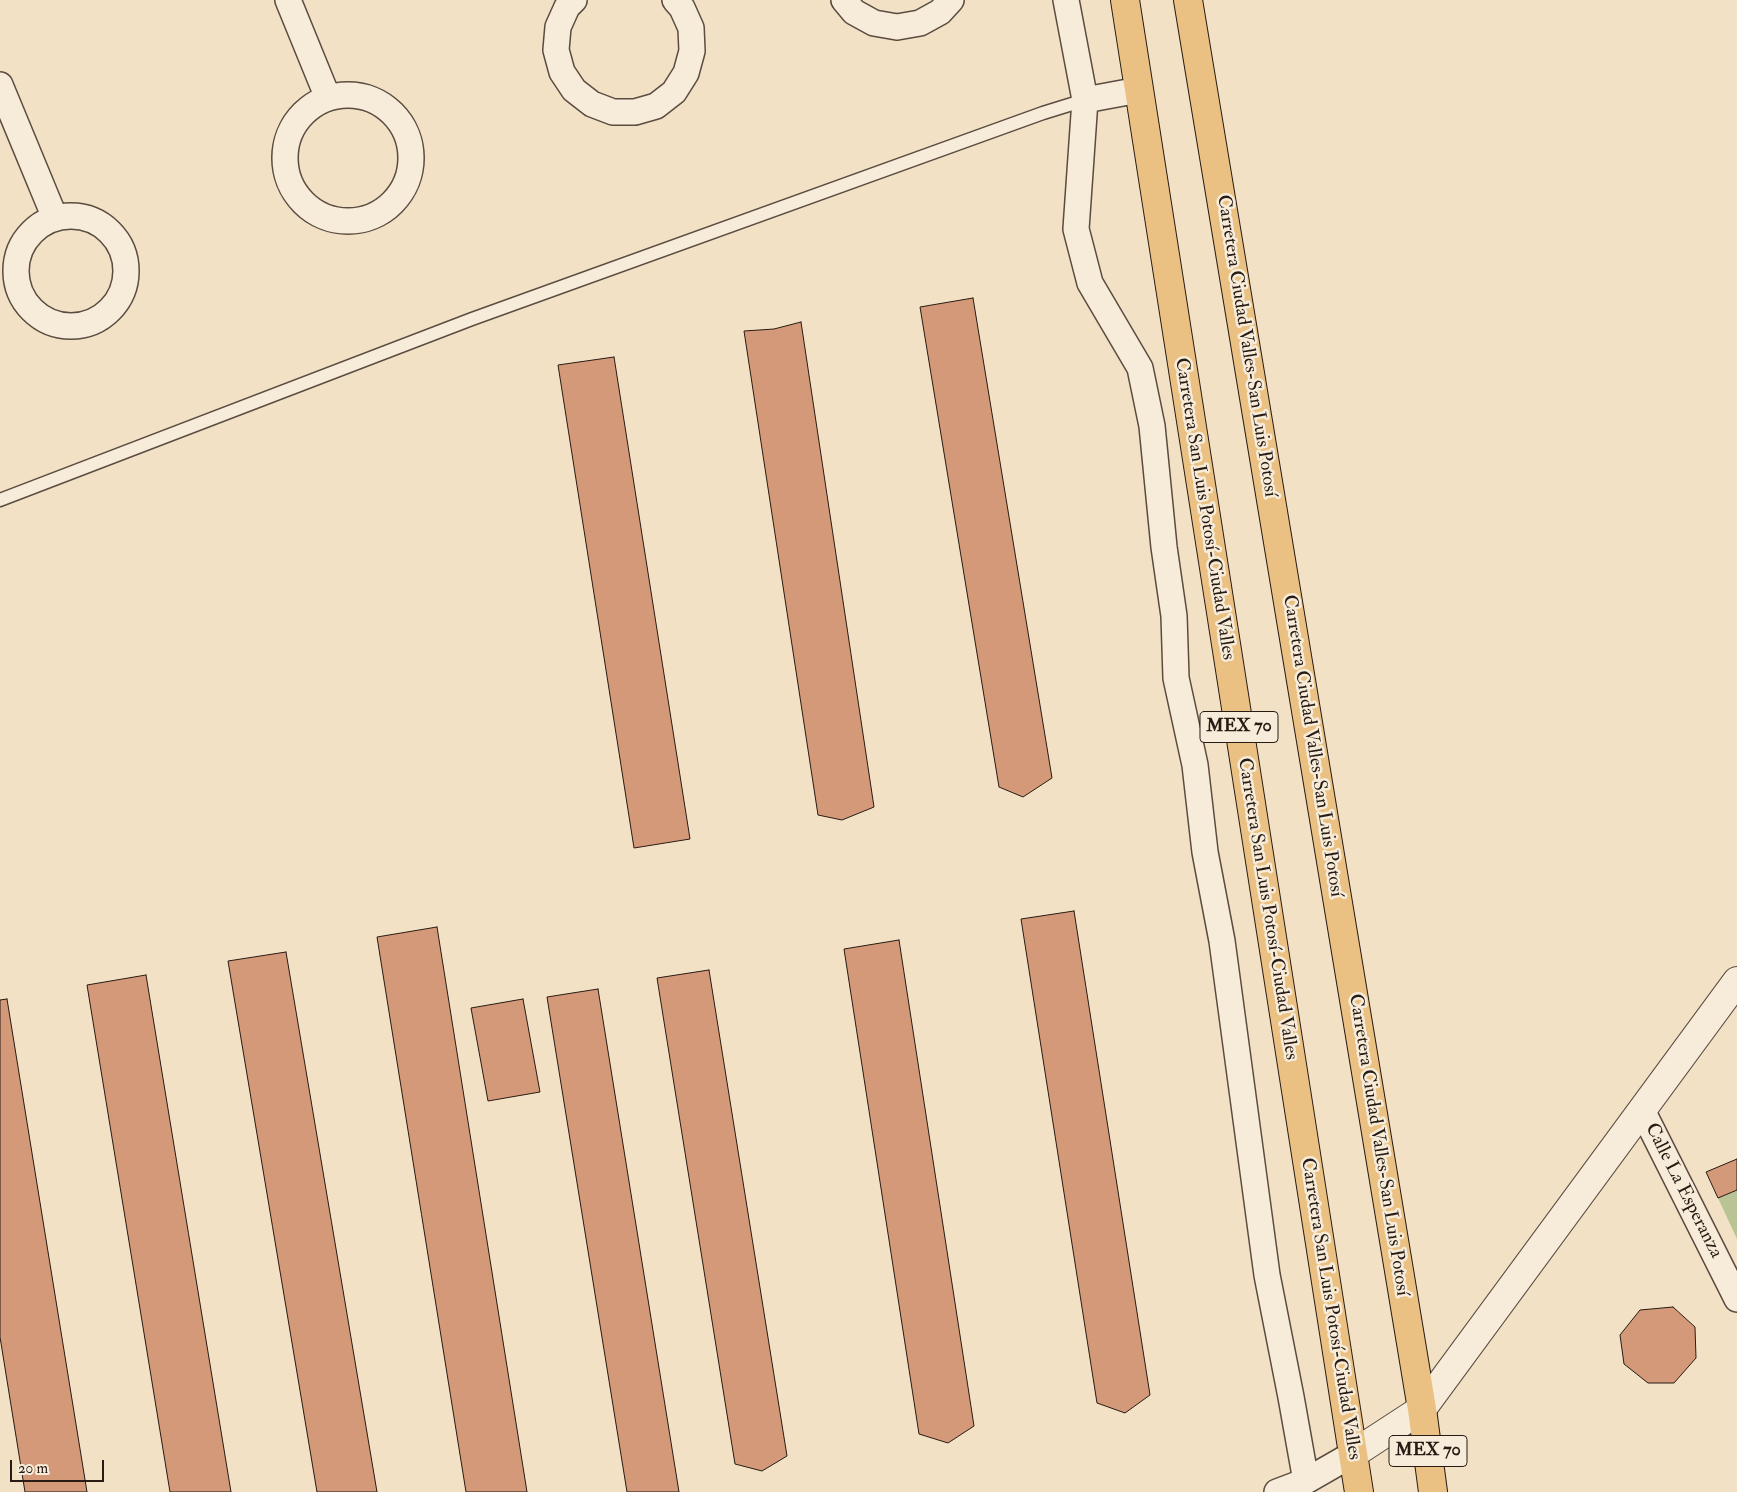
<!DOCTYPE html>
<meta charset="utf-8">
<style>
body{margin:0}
#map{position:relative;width:1737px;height:1492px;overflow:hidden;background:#f3e1c6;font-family:"IM FELL Double Pica",serif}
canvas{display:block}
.scale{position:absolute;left:10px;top:1460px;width:94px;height:22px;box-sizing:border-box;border:2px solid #271b13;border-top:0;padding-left:6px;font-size:15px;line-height:18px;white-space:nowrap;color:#271b13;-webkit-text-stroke:4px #f7ecda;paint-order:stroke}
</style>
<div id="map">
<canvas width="1737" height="1492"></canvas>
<div class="scale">20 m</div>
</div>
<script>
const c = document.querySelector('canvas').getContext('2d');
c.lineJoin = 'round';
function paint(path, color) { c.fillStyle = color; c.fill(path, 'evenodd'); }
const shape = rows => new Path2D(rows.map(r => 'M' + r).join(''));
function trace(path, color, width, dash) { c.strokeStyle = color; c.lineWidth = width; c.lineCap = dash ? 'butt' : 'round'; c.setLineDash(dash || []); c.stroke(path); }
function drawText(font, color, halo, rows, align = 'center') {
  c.font = font + ' "IM FELL Double Pica",serif'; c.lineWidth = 5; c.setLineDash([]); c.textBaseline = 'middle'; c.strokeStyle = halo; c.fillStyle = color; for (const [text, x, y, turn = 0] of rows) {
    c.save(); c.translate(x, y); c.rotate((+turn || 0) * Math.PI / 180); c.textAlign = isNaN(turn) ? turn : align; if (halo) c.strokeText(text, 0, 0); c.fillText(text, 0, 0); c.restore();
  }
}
const green = shape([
 [1737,1190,1737,1239,1718,1198]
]);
const building = shape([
 [973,298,1052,778,1023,797,999,787,920,307,973,298],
 [801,322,874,807,842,820,818,815,744,331,774,329,801,322],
 [614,357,690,839,634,848,558,365,614,357],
 [1074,911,1150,1395,1125,1413,1097,1403,1021,919,1074,911],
 [437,927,527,1492,466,1492,377,937,437,927],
 [899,940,974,1426,948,1443,919,1434,844,949,899,940],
 [286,952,377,1492,317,1492,228,961,286,952],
 [709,970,787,1456,762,1471,735,1464,657,978,709,970],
 [146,975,231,1492,170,1492,87,985,146,975],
 [598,989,679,1492,627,1492,547,997,598,989],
 [7,999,87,1492,25,1492,0,1337,0,1000,7,999],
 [523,999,540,1092,488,1101,471,1008,523,999],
 [1737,1159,1737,1190,1718,1198,1706,1172,1737,1159],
 [1673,1307,1695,1327,1696,1358,1674,1383,1648,1383,1624,1364,1620,1335,1640,1310,1673,1307]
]);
const service = shape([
 [0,500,472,319,1043,113,1085,100]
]);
const minor = shape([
 [288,0,328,98],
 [574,0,567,7,558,27,556,50,562,72,574,90,592,104,613,112,635,112,656,106,674,92,686,73,692,51,691,28,682,8,675,0],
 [844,0,854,12,874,23,897,27,920,23,940,12,951,0],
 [1066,0,1085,100,1076,229,1090,283,1140,368,1152,426,1164,547,1174,616,1176,678,1195,765,1205,852,1222,941,1267,1275,1291,1397,1306,1481],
 [0,85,55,218],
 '285 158a63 63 0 1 1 126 0a63 63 0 1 1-126 0Z',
 [1085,100,1139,90],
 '16 271a55 55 0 1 1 110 0a55 55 0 1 1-110 0Z',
 [1642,1110,1737,1299],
 [1277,1492,1306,1481,1353,1454]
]);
const tertiary = shape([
 [1353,1454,1422,1409,1737,981]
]);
const primary = shape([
 [1125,0,1359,1492],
 [1188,0,1422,1409,1433,1492]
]);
const shields = [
 [1239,727,78],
 [1428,1451,78]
];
const shieldNames = [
 ["MEX 70",1239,727],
 ["MEX 70",1428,1451]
];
const streetNames = [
 ["Carretera Ciudad Valles-San Luis Potosí",1246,346,81],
 ["Carretera San Luis Potosí-Ciudad Valles",1204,509,81],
 ["Carretera Ciudad Valles-San Luis Potosí",1312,746,81],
 ["Carretera San Luis Potosí-Ciudad Valles",1267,909,81],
 ["Carretera Ciudad Valles-San Luis Potosí",1378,1145,81],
 ["Calle La Esperanza",1683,1191,63],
 ["Carretera San Luis Potosí-Ciudad Valles",1330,1309,81]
];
paint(green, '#bac396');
paint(building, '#d49978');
trace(building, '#271b13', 1);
trace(service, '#5a4c40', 15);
trace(minor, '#5a4c40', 28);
trace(tertiary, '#5a4c40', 30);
trace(primary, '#271b13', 30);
trace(service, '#f7ecda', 12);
trace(minor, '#f7ecda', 25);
trace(tertiary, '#f7ecda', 28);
trace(primary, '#eac083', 28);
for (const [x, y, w] of shields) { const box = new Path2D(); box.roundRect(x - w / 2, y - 15.5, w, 31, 4); c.fillStyle = '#f7ecda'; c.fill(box); trace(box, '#271b13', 1); }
drawText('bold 18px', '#271b13', null, shieldNames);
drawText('19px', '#271b13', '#f7ecda', streetNames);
</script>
